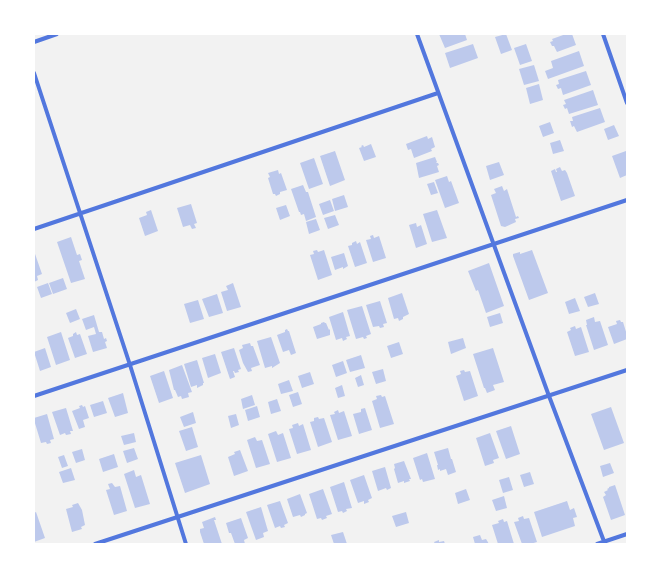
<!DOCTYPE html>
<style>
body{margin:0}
#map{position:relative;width:661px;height:578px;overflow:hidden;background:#f2f2f2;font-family:"IBM Plex Sans",sans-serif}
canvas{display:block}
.frame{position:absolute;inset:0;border:35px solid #fff;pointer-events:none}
</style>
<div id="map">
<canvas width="661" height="578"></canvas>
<div class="frame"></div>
</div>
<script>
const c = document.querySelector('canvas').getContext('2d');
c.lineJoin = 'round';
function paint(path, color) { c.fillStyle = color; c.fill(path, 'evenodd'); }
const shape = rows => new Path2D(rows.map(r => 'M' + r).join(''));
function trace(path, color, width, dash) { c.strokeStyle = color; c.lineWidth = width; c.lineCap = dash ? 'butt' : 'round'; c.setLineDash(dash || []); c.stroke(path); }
const building = shape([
 [439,34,465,34,467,40,445,48],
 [506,34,512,50,501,54,495,37],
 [566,34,572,34,576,45,557,52,554,46,552,46,550,42,553,41,552,39],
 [473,44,478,58,450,68,445,53],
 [526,44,532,61,520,65,514,48],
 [579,51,584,66,548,79,545,71,553,68,551,61],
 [534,65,539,81,524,85,519,69],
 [586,71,591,85,563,95,561,88,558,89,556,85,559,84,558,80],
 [539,84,543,100,530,104,526,88],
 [593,90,598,105,569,114,567,108,565,109,563,105,566,104,564,100],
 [600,108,605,122,577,132,574,126,572,127,570,121,573,121,572,117],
 [550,122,554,133,543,137,539,126],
 [614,125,619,136,608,140,604,129],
 [427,136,428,139,432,137,435,147,431,149,432,151,414,158,411,149,408,150,406,144],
 [560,140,564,151,553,154,550,143],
 [371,144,376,157,364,161,359,148,362,147,361,146,363,145,364,147],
 [335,151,345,180,330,186,320,156],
 [626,151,627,175,620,178,612,156],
 [435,157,437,162,436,163,438,163,439,165,437,166,439,172,419,178,416,163],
 [314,158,323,184,309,189,300,163],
 [499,162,504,175,490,180,486,166],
 [560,167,562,171,565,170,567,173,575,196,561,201,551,171,555,169,556,172,557,172,556,169],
 [278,170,279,174,281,173,287,190,280,192,280,194,276,196,275,194,273,194,268,178,270,177,268,173],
 [447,176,449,182,451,181,459,203,445,208,435,180],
 [434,182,438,193,431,195,427,184],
 [303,185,306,192,308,192,316,217,306,221,304,214,301,215,300,212,299,212,291,189],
 [502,186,504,191,507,189,516,217,518,216,519,218,515,219,516,222,505,227,501,226,491,195,496,193,494,189],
 [344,195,348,207,335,211,332,199],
 [330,200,334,211,323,215,319,204],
 [191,204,197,223,194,224,196,228,192,229,190,225,183,227,177,208],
 [286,205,290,216,280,220,276,208],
 [151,210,158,231,145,236,139,218,147,215,146,212],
 [437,210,447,238,432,242,423,214],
 [335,215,339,225,328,229,324,218],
 [316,219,320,230,309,234,306,222],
 [416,223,417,227,421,225,427,244,416,248,409,225],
 [373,235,374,238,379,236,386,258,373,262,366,240,371,239,370,236],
 [71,237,77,255,80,254,82,260,79,261,85,279,71,283,57,242],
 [356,241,357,244,360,242,367,263,355,267,348,246,352,245,352,243],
 [317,250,318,252,324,250,332,275,318,280,310,255,314,254,313,251],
 [532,250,548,293,529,300,513,256,513,254,520,252,520,254],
 [34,251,42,274,37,276,38,280,34,282],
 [344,253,348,266,343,269,343,267,335,270,331,257],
 [489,263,504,306,486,313,478,290,476,291,468,271],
 [63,278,67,289,53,294,49,283],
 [48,283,52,294,41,298,37,287],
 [233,283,241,307,227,311,221,292,228,290,226,286],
 [402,293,409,314,403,317,403,319,399,321,398,318,394,319,388,298],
 [595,293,599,304,588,307,584,297],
 [217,294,223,313,209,317,202,299],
 [575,298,580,311,569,314,565,302],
 [198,300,204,319,190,323,184,304],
 [380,301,387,323,383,324,384,327,380,328,379,326,373,327,366,305],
 [362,306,371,334,366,336,367,338,364,339,363,337,356,339,347,310],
 [76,309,80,319,70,323,66,313],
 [343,312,350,336,346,337,347,339,343,341,342,338,336,340,329,317],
 [500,313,503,323,490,327,487,317],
 [94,315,99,332,102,332,104,339,106,338,107,341,105,342,107,348,93,352,88,336,96,334,94,327,86,330,82,319],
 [594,317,595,322,600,321,608,345,594,350,586,325,587,325,586,320],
 [620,320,621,322,623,322,627,335,627,339,614,344,608,327,617,324,616,321],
 [324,322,325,323,326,323,329,330,330,329,330,335,317,339,313,327,321,324,321,323],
 [575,326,576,329,581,327,589,352,575,356,567,332,571,330,570,328],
 [287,329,288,331,289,331,296,353,291,355,289,350,283,352,277,335,285,332,285,330],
 [61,332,70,360,56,365,47,337],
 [76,332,77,335,80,334,87,354,75,358,68,338,73,336,73,334],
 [271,337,280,363,272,368,272,366,265,368,257,341],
 [463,338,466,348,451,354,448,342],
 [399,342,403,354,391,358,387,346],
 [250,343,251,346,253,346,260,365,251,368,252,371,248,372,243,363,239,350,243,348,242,345],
 [45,348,51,367,40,371,34,352],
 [234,348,241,369,238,370,239,372,235,373,234,371,233,371,235,377,230,379,221,352],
 [493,348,504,382,493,385,495,390,487,393,485,388,484,388,473,354],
 [215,354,221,373,208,378,202,358],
 [361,355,365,368,350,372,346,360],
 [197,360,204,383,203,383,203,385,197,388,197,385,191,387,184,364],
 [343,361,347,373,336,377,332,365],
 [182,365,192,392,188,393,189,397,182,399,181,396,178,397,175,390,174,390,169,370],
 [383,369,386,381,376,384,372,372],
 [464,370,465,372,470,371,478,396,464,401,456,376,461,374,460,371],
 [164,371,173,398,159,403,150,376],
 [310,372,314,384,302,388,298,376],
 [361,375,364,385,358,387,355,378],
 [289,380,293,391,281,394,278,384],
 [342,385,345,396,338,398,335,388],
 [298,392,302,404,293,407,289,395],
 [123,393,128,413,115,417,108,398],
 [252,395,255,405,243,409,241,399],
 [381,395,382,397,385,396,394,424,380,428,372,401,377,399,376,396],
 [277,399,281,411,271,414,268,402],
 [103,401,107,413,94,417,90,405],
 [82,405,83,407,85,406,89,418,83,420,85,427,79,429,72,411,80,408,79,406],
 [257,406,260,417,248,421,245,410],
 [611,407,624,443,604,450,591,414],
 [66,408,73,431,70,431,71,434,66,435,65,433,60,435,52,412],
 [365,408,372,430,359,434,353,414,361,412,361,409],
 [338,410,339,413,344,411,352,436,338,440,330,415,335,414,334,412],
 [193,412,196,423,184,427,180,417],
 [47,414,54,439,50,440,51,443,47,444,46,442,41,443,34,420,34,418],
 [236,414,239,425,231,428,228,416],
 [318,417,319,419,324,418,332,442,318,447,310,422,314,421,314,418],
 [298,423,299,426,303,424,311,450,297,454,289,429,293,428,292,425],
 [511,426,520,454,506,459,496,431],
 [192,427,198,447,186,451,179,431],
 [276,431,278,435,283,433,291,458,277,462,268,434],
 [134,433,136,442,124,445,121,436],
 [490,433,499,458,493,460,494,463,485,466,476,438],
 [255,437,257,441,262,440,270,464,256,468,247,440],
 [134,448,138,459,127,463,123,451],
 [448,448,451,459,452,459,456,472,448,475,446,469,440,471,440,469,438,470,437,465,438,465,434,452],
 [82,449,85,460,76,463,72,452],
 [240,450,248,471,234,476,228,457,235,454,234,452],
 [427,453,435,479,423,482,422,479,420,480,413,458],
 [114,454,118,467,103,472,99,459],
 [64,455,68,466,62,468,58,457],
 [201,455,210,484,185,493,175,463],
 [404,461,411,479,409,479,410,481,404,483,404,481,398,483,394,469,395,468,394,464],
 [610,463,614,473,603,477,600,466],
 [385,467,391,488,387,490,386,488,378,491,372,471],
 [71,468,75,480,63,483,59,472],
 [134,470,136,477,141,475,150,504,135,508,124,474],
 [530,472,534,484,524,487,520,475],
 [364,475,372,498,368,500,369,502,364,504,364,501,358,503,350,480],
 [509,477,513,490,503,493,499,480],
 [344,482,352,508,346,509,347,511,343,513,342,511,338,512,330,487],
 [112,483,115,487,120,486,127,511,114,515,106,490,110,489,108,484],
 [615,485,625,515,611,520,603,497,606,495,604,492,608,490,607,489,609,488,609,487],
 [323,489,332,514,326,516,327,518,322,520,321,518,317,519,309,494],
 [466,489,470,500,458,504,455,493],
 [300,494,307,513,305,514,305,515,301,517,300,515,293,517,287,499],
 [504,496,507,508,496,511,492,500],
 [280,501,288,523,284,525,285,527,281,528,280,526,275,528,267,505],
 [567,501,570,510,574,508,577,517,573,518,575,526,542,537,534,512],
 [78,503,82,510,85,525,81,527,82,529,72,532,66,509,73,507,72,505],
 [261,507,268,531,263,533,264,537,256,540,246,512],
 [36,512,45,538,34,542,34,513],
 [406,512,409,523,396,527,392,516],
 [523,516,524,519,529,518,537,542,530,544,522,544,514,522,519,521,518,518],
 [215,517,216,520,214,520,222,544,204,544,200,532,200,529,204,528,202,522],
 [241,518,248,538,244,540,245,544,235,544,231,533,229,533,226,523],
 [503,519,504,522,507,521,514,544,498,544,492,525,499,523,498,521],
 [343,532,347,544,334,544,331,535],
 [480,535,482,540,486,539,489,544,475,544,473,537],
 [439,540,439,542,444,541,445,544,435,544,434,542]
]);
const minor = shape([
 [417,34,549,396,605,544],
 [603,34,627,103],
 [34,42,57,34],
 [34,73,130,365,186,544],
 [34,229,438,93],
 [34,396,627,200],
 [95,544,627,370],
 [597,544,627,534]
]);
paint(building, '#bdc9ec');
trace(minor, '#5277de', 4);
</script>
